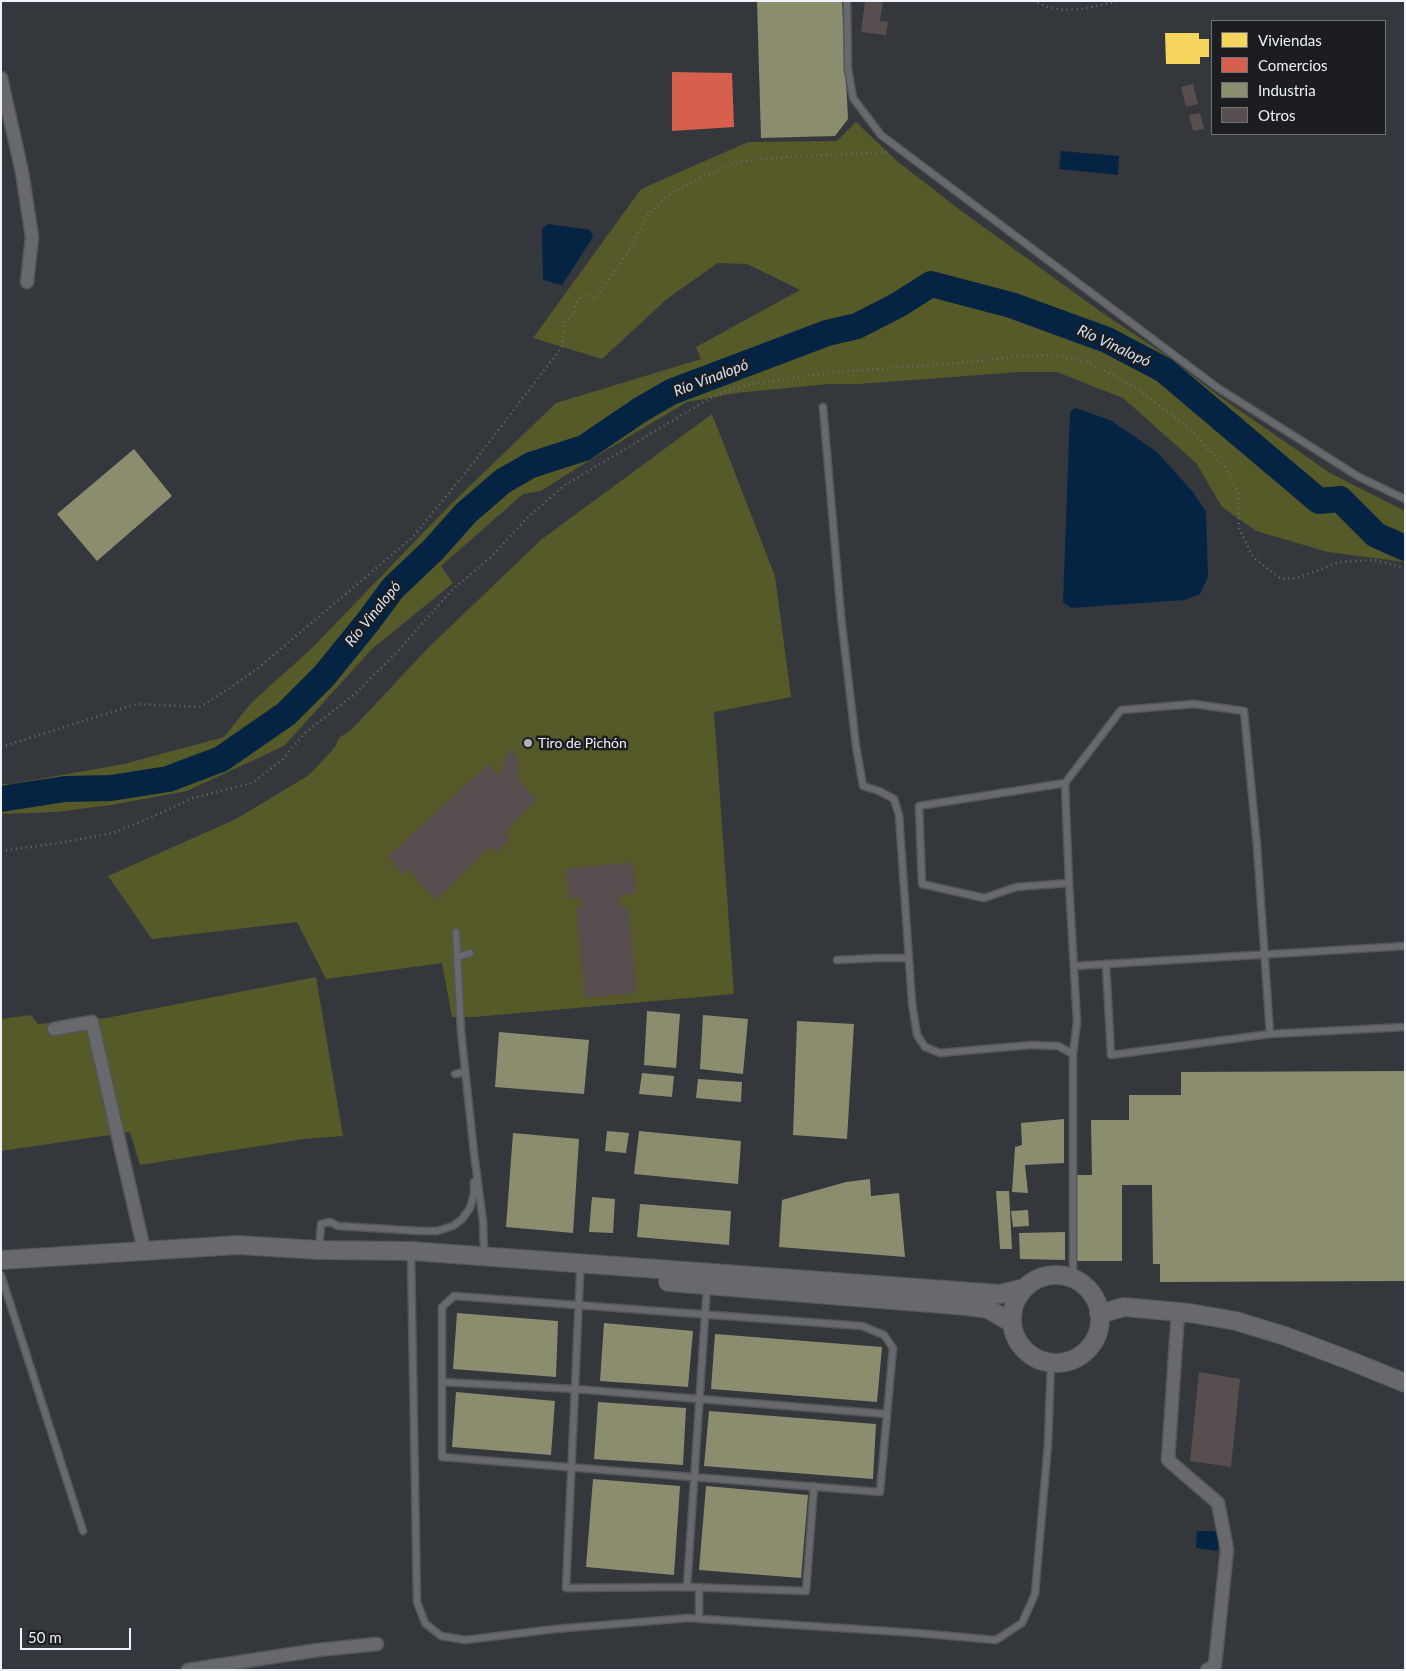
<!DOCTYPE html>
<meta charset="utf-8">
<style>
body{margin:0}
#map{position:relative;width:1406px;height:1671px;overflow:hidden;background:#34373c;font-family:Lato,sans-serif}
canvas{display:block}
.frame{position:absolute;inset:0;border:2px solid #eff2f8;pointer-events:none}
.legend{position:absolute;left:1211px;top:20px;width:175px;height:115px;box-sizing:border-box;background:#1b1d21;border:1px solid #707277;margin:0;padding:6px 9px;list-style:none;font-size:15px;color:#eff2f8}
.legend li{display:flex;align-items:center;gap:10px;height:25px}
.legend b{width:25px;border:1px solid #707277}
.scale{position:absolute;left:20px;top:1628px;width:111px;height:22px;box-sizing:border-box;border:2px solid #eff2f8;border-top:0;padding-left:6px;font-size:15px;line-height:18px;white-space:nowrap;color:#eff2f8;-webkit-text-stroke:4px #1b1d21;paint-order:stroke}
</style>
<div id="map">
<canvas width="1406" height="1671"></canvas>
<div class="frame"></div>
<ul class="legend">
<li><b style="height:14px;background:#f6d55c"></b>Viviendas</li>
<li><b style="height:14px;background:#d6604d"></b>Comercios</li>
<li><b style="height:14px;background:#8c8c6e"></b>Industria</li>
<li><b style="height:14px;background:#584e4f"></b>Otros</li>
</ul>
<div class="scale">50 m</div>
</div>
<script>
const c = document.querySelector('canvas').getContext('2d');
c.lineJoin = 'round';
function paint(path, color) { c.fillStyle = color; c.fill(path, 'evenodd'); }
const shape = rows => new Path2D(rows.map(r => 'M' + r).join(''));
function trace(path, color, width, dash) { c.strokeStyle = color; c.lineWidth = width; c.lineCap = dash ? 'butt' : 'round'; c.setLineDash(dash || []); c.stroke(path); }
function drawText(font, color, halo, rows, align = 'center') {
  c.font = font + ' Lato,sans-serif'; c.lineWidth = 5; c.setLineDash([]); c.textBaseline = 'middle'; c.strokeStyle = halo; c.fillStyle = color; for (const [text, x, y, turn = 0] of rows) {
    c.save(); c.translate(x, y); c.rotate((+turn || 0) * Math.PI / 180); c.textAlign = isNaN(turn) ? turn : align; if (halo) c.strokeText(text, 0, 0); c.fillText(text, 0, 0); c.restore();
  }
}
const green = shape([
 [856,122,897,161,960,210,1104,314,1167,356,1219,396,1330,473,1405,511,1405,562,1328,552,1256,531,1222,507,1196,463,1123,398,1057,372,1020,372,858,384,829,384,736,393,687,402,593,458,541,491,523,494,441,566,453,583,372,649,284,746,187,791,111,805,56,812,1,814,1,784,11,784,124,764,224,737,251,703,312,648,450,505,556,403,701,359,696,347,800,290,747,264,718,263,668,298,602,359,533,338,641,189,748,142,837,141],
 [712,414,775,576,791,697,714,712,734,994,474,1017,452,1017,442,963,326,979,297,922,152,939,108,876,236,819,309,775,335,747,339,738,352,729,429,647,542,539],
 [316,977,343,1136,304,1139,140,1165,130,1132,1,1151,1,1019,31,1015,38,1024,106,1018]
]);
const water = shape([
 [1061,151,1119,156,1118,175,1059,169],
 [548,224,590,230,593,237,562,285,543,280,542,229],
 [1075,408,1110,420,1157,452,1193,492,1206,512,1208,577,1200,594,1184,600,1071,608,1063,602,1070,412],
 [1197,1531,1220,1531,1218,1551,1196,1548]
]);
const homes = shape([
 [1165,33,1199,33,1199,39,1209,39,1209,57,1200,57,1200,64,1166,64]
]);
const shops = shape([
 [672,72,732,73,734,127,672,131]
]);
const industry = shape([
 [757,1,842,1,848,119,835,136,761,138],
 [134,449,172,496,97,561,57,514],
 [647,1011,680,1014,676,1068,644,1065],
 [703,1015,748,1019,743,1074,700,1069],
 [797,1021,854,1024,847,1139,793,1135],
 [499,1032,589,1040,584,1094,495,1087],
 [1405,1071,1405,1281,1160,1282,1160,1264,1153,1264,1152,1185,1122,1185,1122,1261,1077,1261,1077,1175,1092,1175,1091,1120,1129,1120,1129,1095,1181,1095,1181,1072],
 [642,1073,674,1076,672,1097,639,1094],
 [698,1079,742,1082,741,1102,696,1098],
 [1064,1119,1064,1163,1025,1165,1028,1193,1012,1192,1015,1147,1022,1145,1021,1123],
 [607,1131,629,1133,626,1153,605,1151],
 [639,1131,741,1141,738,1184,634,1174],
 [513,1133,579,1139,573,1233,506,1227],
 [870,1179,871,1196,899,1193,905,1257,779,1247,782,1200,846,1182],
 [996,1191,1009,1191,1012,1249,1000,1249],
 [592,1197,615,1199,613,1233,589,1232],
 [640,1204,731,1211,729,1245,637,1237],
 [1028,1210,1029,1226,1013,1227,1011,1211],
 [1065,1232,1065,1260,1020,1259,1019,1233],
 [457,1313,558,1321,556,1377,453,1369],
 [604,1323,693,1331,688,1387,600,1381],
 [715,1334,882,1347,877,1402,711,1389],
 [456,1392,555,1401,551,1455,452,1447],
 [598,1402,686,1408,683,1465,594,1459],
 [709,1411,876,1424,873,1479,704,1466],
 [593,1479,680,1486,674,1575,586,1567],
 [706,1486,808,1495,801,1578,699,1570]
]);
const river = shape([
 [1,799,65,789,111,788,168,779,221,759,286,714,324,676,367,623,393,588,433,550,466,513,503,481,531,465,584,448,640,410,671,392,827,333,857,326,898,305,931,284,1011,305,1107,340,1164,370,1319,501,1340,499,1376,535,1405,548]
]);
const building = shape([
 [865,1,883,1,880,21,888,22,886,35,861,32],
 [1193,84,1198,104,1186,107,1181,87],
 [1200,113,1204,129,1193,131,1189,115],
 [512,748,519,760,517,775,519,780,535,798,533,803,505,832,509,839,497,853,490,847,436,900,407,869,402,875,388,856,489,764,498,775,502,771,505,758],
 [633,862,636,894,620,895,621,907,628,906,637,993,585,998,576,908,583,907,582,898,569,899,566,869],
 [1199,1372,1240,1379,1231,1467,1190,1461]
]);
const path = shape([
 [1033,1,1048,7,1064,10,1082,9,1119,1],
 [1171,1,1209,1],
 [1,747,137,704,200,707,227,690,258,668,413,537,470,467,562,347,565,321,575,313,576,303,584,295,596,298,630,249,647,216,668,195,706,175,743,161,785,157,887,152],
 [1,851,59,843,113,833,154,816,193,798,252,783,283,759,305,733,356,693,397,652,451,591,491,557,526,519,565,485,707,400,728,390,757,383,836,372,972,362,1018,356,1053,355,1087,362,1121,379,1151,399,1193,432,1227,470,1238,493,1239,528,1253,557,1281,579,1297,578,1340,562,1374,560,1405,568]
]);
const lane = shape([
 [847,1,848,69,853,98,881,135,1218,388,1359,477,1405,499],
 [823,407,841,616,856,746,863,786,879,791,894,799,899,815,912,1003,917,1035,925,1047,940,1053,1031,1045,1058,1046,1073,1054,1073,1279],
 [1065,783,919,806,922,884,984,898,1016,887,1069,883],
 [456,932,461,1031,474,1153,483,1221,484,1254],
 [458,957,470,953],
 [837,960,878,958,909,958],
 [1106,964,1111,1055,1270,1034,1405,1027],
 [1074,966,1405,946],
 [1073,1054,1077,1022,1069,883,1065,783,1121,710,1194,704,1244,711,1257,846,1270,1034],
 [455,1074,465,1072],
 [319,1250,321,1224,330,1222,338,1226,421,1231,437,1231,453,1226,462,1219,470,1208,474,1194,474,1182],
 [411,1254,417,1602,425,1623,441,1636,465,1640,555,1629,688,1618,917,1633,996,1640,1022,1623,1035,1594,1048,1444,1051,1363],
 [1,1275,83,1531],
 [580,1275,566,1588,687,1587,806,1591,814,1486],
 [454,1296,862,1326,884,1335,893,1348,880,1492,442,1457,442,1307,454,1296],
 [442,1382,575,1389,887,1414],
 [687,1587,707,1286],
 [699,1587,699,1619]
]);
const street = shape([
 [1,78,22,172,32,237,27,282],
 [54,1029,92,1022,144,1250],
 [1178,1312,1168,1460,1218,1503,1227,1549,1215,1665,1207,1670],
 [188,1670,318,1650,377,1644]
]);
const secondary = shape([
 [1,1260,238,1245,319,1250,411,1251,1000,1294,1025,1288],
 '1012 1319a44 44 0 1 1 88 0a44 44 0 1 1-88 0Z',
 [668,1282,967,1306,988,1309,1012,1323],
 [1099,1314,1124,1307,1190,1313,1236,1321,1285,1336,1346,1359,1405,1383]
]);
const markers = [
 [528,743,5,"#aeb1b6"]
];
const poiNames = [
 ["Tiro de Pichón",538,743]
];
const waterNames = [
 ["Río Vinalopó",1114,346,25],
 ["Río Vinalopó",711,378,-21],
 ["Río Vinalopó",373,614,-51]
];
paint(green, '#565a28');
paint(water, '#052443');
paint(homes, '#f6d55c');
paint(shops, '#d6604d');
paint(industry, '#8c8c6e');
trace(river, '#052443', 26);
paint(building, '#584e4f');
trace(lane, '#53565a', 9);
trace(street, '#53565a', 15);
trace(secondary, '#53565a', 20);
trace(path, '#6b6d71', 2.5, [1, 4]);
trace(lane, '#67696d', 6);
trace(street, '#67696d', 12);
trace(secondary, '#67696d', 18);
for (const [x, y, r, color] of markers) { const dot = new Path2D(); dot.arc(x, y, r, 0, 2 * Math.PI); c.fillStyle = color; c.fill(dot); trace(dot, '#1b1d21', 2); }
drawText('14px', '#eff2f8', '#1b1d21', poiNames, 'left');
drawText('italic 15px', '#d7e4f3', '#1b1d21', waterNames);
</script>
